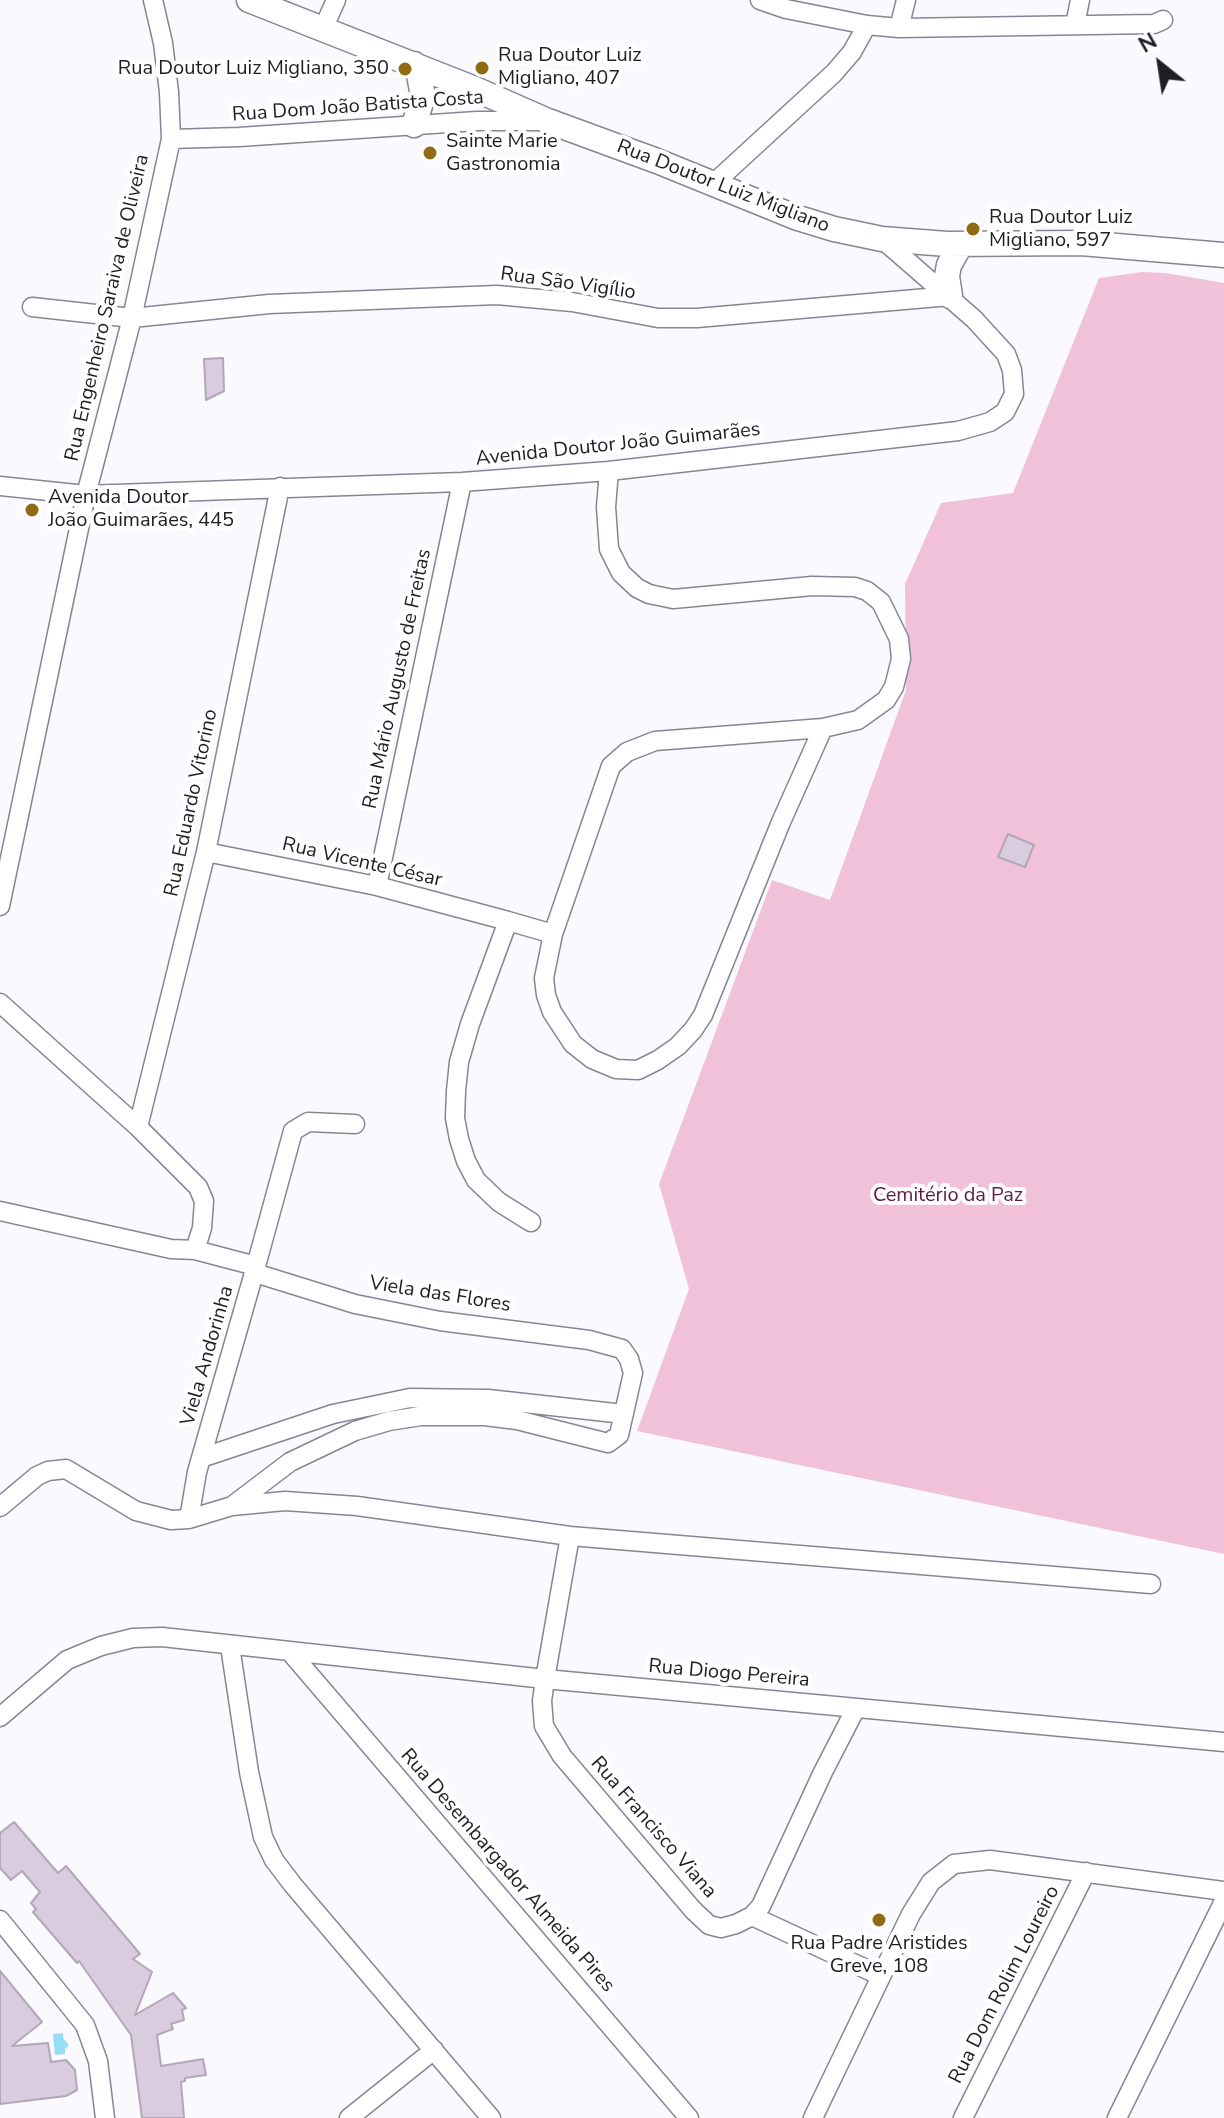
<!DOCTYPE html>
<meta charset="utf-8">
<style>
body{margin:0}
#map{position:relative;width:1224px;height:2118px;overflow:hidden;background:#fafafe;font-family:"Nunito Sans",sans-serif}
canvas{display:block}
.north{position:absolute;left:1120px;top:24px;width:80px;height:80px;-webkit-text-stroke:6px #fff;paint-order:stroke;rotate:330deg;font-size:22px;font-weight:700;line-height:32px;text-align:center;color:#1e1e25}
.north::after{content:'';display:block;margin:auto;width:28px;height:36px;background:#1e1e25;clip-path:polygon(50% 0,100% 100%,50% 72%,0 100%)}
</style>
<div id="map">
<canvas width="1224" height="2118"></canvas>
<div class="north">N</div>
</div>
<script>
const c = document.querySelector('canvas').getContext('2d');
c.lineJoin = 'round';
function paint(path, color) { c.fillStyle = color; c.fill(path, 'evenodd'); }
const shape = rows => new Path2D(rows.map(r => 'M' + r).join(''));
function trace(path, color, width, dash) { c.strokeStyle = color; c.lineWidth = width; c.lineCap = dash ? 'butt' : 'round'; c.setLineDash(dash || []); c.stroke(path); }
function drawText(font, color, halo, rows, align = 'center') {
  c.font = font + ' "Nunito Sans",sans-serif'; c.lineWidth = 8; c.setLineDash([]); c.textBaseline = 'middle'; c.strokeStyle = halo; c.fillStyle = color; for (const [text, x, y, turn = 0] of rows) {
    c.save(); c.translate(x, y); c.rotate((+turn || 0) * Math.PI / 180); c.textAlign = isNaN(turn) ? turn : align; if (halo) c.strokeText(text, 0, 0); c.fillText(text, 0, 0); c.restore();
  }
}
const green = shape([
 [1142,272,1166,273,1224,283,1224,1554,637,1431,689,1289,659,1184,772,880,830,900,906,690,905,584,941,503,1013,493,1099,278]
]);
const water = shape([
 [63,2033,63,2038,69,2045,65,2049,65,2054,55,2055,53,2034]
]);
const building = shape([
 [223,358,224,391,206,400,204,359,223,358],
 [1008,834,1034,845,1025,867,998,857,1008,834],
 [14,1822,58,1873,66,1866,140,1954,133,1959,152,1972,135,2015,173,1993,186,2008,182,2010,184,2020,171,2024,173,2029,157,2035,161,2066,203,2059,206,2075,185,2078,185,2081,181,2082,184,2118,142,2118,131,2035,79,1961,77,1963,33,1912,36,1909,31,1903,40,1892,22,1871,11,1880,0,1868,0,1833,14,1822],
 [0,1971,42,2022,12,2046,48,2043,51,2062,66,2060,75,2070,77,2090,66,2096,0,2104,0,1971]
]);
const minor = shape([
 [760,0,786,9,867,25,899,28,1154,24,1163,20],
 [1075,25,1080,0],
 [899,28,906,0],
 [323,29,336,0],
 [171,139,239,137,477,121,543,121],
 [712,185,834,73,852,52,867,25],
 [32,307,132,318,269,304,497,295,572,302,658,318,697,318,950,296],
 [609,471,606,507,609,549,621,573,637,588,649,594,673,599,812,586,855,587,867,591,881,602,899,639,901,659,894,687,886,700,858,720,823,728,655,741,627,752,611,766,553,934,544,978,546,995,552,1012,573,1044,592,1059,616,1069,638,1070,658,1060,678,1046,693,1030,703,1015,781,822,823,728],
 [0,486,86,495,462,482,609,471,958,431,990,422,1005,412,1014,394,1012,370,1006,354,974,319,882,239],
 [206,852,377,886,508,921],
 [377,886,462,482],
 [0,906,86,495,132,318,171,139,169,92,163,43,153,0],
 [0,1003,138,1127,198,1187,204,1201,202,1228,195,1250],
 [138,1127,206,852,280,487],
 [0,1211,171,1249,195,1250,256,1266,197,1472,189,1519],
 [531,1222,499,1202,476,1180,466,1161,459,1139,455,1118,456,1091,459,1062,470,1024,508,921,553,934],
 [256,1266,293,1131,308,1122,355,1124],
 [201,1458,333,1414,410,1398,488,1399,624,1414],
 [232,1506,290,1462,355,1431,389,1421,421,1416,485,1416,517,1420,608,1443,619,1435,633,1373,629,1359,622,1349,589,1340,440,1321,355,1304,255,1273],
 [0,1507,37,1476,48,1471,66,1469,136,1511,171,1520,189,1519,232,1506,285,1501,357,1506,570,1536,1151,1584],
 [570,1536,545,1679,542,1701,544,1726,562,1756,693,1910,709,1925,721,1928,736,1924,752,1916,761,1906,823,1772,856,1708],
 [230,1646,249,1772,263,1837,274,1860,293,1885,491,2118],
 [291,1653,689,2118],
 [0,1717,67,1660,101,1646,133,1638,162,1637,545,1679,1224,1742],
 [752,1916,881,1976],
 [0,1920,85,2025,98,2061,105,2118],
 [349,2118,434,2050],
 [813,2118,911,1914,931,1882,954,1864,990,1860,1224,1891],
 [963,2118,1086,1872],
 [1117,2118,1224,1901]
]);
const secondary = shape([
 [249,0,475,89,548,121,657,161,795,217,834,229,882,239,947,244,1081,243,1224,255],
 [414,64,419,75,423,96,414,125],
 [950,296,947,276,949,265,961,244]
]);
const markers = [
 [482,68,8,"#936a14"],
 [405,69,8,"#936a14"],
 [430,153,8,"#936a14"],
 [973,229,8,"#936a14"],
 [32,510,8,"#936a14"],
 [879,1920,8,"#936a14"]
];
const poiNames = [
 ["Rua Doutor Luiz",498,56],
 ["Migliano, 407",498,79],
 ["Rua Doutor Luiz Migliano, 350",389,69,"right"],
 ["Sainte Marie",446,142],
 ["Gastronomia",446,165],
 ["Rua Doutor Luiz",989,218],
 ["Migliano, 597",989,241],
 ["Avenida Doutor",48,498],
 ["João Guimarães, 445",48,521],
 ["Rua Padre Aristides",879,1944,"center"],
 ["Greve, 108",879,1967,"center"]
];
const streetNames = [
 ["Rua Dom João Batista Costa",358,107,-4],
 ["Rua Doutor Luiz Migliano",723,187,21],
 ["Rua São Vigílio",568,284,8],
 ["Rua Engenheiro Saraiva de Oliveira",108,308,-77],
 ["Avenida Doutor João Guimarães",618,445,-6],
 ["Rua Mário Augusto de Freitas",398,679,-78],
 ["Rua Eduardo Vitorino",192,803,-78],
 ["Rua Vicente César",362,863,13],
 ["Viela das Flores",440,1295,9],
 ["Viela Andorinha",208,1356,-74],
 ["Rua Diogo Pereira",729,1674,5],
 ["Rua Francisco Viana",653,1828,49],
 ["Rua Desembargador Almeida Pires",507,1871,49],
 ["Rua Dom Rolim Loureiro",1005,1985,-63]
];
const parkNames = [
 ["Cemitério da Paz",948,1196]
];
paint(green, '#f1c1d9');
paint(water, '#97ddf7');
paint(building, '#d9ccde');
trace(building, '#b3a6b8', 2);
trace(minor, '#858598', 21);
trace(secondary, '#858598', 27);
trace(minor, '#fff', 18);
trace(secondary, '#fff', 24);
for (const [x, y, r, color] of markers) { const dot = new Path2D(); dot.arc(x, y, r, 0, 2 * Math.PI); c.fillStyle = color; c.fill(dot); trace(dot, '#fff', 3); }
drawText('20px', '#1e1e25', '#fff', poiNames, 'left');
drawText('20px', '#1e1e25', '#fff', streetNames);
drawText('20px', '#5d1a42', '#fff', parkNames);
</script>
